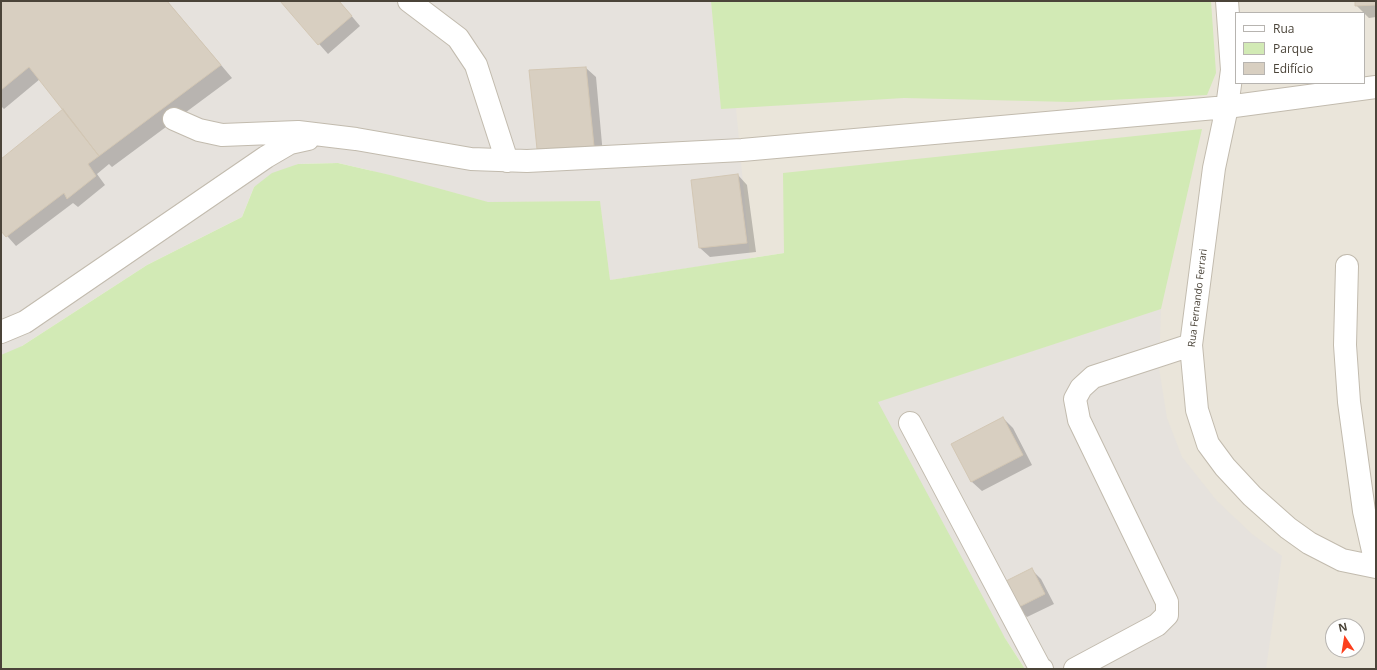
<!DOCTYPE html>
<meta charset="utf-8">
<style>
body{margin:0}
#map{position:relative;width:1377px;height:670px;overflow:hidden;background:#f6f3ec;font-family:"Open Sans",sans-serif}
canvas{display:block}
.frame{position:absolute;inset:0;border:2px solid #4b4439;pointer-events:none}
.legend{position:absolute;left:1235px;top:12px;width:130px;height:72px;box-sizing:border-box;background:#fff;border:1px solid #b7b4b0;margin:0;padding:5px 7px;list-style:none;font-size:12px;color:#4b4439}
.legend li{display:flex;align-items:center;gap:8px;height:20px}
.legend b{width:20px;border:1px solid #b7b4b0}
.north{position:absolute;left:1325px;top:618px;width:40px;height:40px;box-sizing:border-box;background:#fff;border:1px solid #b7b4b0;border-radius:50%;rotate:348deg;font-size:11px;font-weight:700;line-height:16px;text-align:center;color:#4b4439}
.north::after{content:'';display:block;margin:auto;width:14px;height:18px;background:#fc3f1d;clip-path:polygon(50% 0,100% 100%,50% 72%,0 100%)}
</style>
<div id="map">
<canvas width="1377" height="670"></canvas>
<div class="frame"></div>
<ul class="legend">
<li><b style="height:5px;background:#fff"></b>Rua</li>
<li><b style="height:11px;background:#d2eab5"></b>Parque</li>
<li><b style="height:11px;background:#d8cfc1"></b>Edifício</li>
</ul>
<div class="north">N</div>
</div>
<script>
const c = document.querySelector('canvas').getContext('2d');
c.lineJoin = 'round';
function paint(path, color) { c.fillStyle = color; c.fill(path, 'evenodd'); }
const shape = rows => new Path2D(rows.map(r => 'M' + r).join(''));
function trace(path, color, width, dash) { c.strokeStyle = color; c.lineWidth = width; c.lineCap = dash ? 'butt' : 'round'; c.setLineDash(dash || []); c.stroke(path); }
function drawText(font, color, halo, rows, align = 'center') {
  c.font = font + ' "Open Sans",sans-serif'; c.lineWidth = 3.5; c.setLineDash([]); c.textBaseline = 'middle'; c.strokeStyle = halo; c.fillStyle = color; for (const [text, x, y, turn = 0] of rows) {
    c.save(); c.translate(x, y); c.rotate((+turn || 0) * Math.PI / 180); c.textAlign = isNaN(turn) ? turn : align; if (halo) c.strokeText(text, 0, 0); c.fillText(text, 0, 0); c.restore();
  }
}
const residential = shape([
 [1,1,1376,1,1376,669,1025,669,1005,638,784,253,610,280],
 [1236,13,1364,13,1364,83,1236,83],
 [1333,626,1357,626,1357,650,1333,650]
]);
const industrial = shape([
 [1,1,711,1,721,109,736,108,750,259,610,280,600,201,488,202,390,175,338,163,298,164,254,187,242,217,147,265,22,346,1,370],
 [1161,309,1159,368,1167,418,1182,457,1217,501,1252,534,1282,556,1266,669,1026,669,1001,632,877,402]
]);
const green = shape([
 [711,1,1211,1,1216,73,1207,95,1071,102,904,98,721,109],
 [1202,129,1161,309,878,402,1005,638,1025,669,1,669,1,355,22,346,147,265,242,217,254,187,272,173,298,164,338,163,390,175,488,202,600,201,610,280,784,253,783,173]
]);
const shadow = shape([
 [1,1,167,1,232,78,112,167,109,164,97,174,105,185,78,207,73,203,16,246,1,229,1,161,66,114,40,79,4,109,1,106],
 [281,1,339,1,360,26,328,54],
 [1356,1,1376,1,1376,17,1369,18,1356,5],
 [586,68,596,77,603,155,547,158,538,149],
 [738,175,747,185,756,252,710,257,700,248,692,181],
 [1003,418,1013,428,1032,465,982,491,972,482,953,444],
 [1031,569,1041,579,1054,604,1027,617,1018,608]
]);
const building = shape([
 [1,1,167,1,221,65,99,156,29,67,1,90,1,1],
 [280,1,339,1,352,16,318,45,280,1],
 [1355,1,1376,1,1376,5,1355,6,1355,1],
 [586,67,594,146,537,149,529,70,586,67],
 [63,109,99,156,88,164,96,176,67,199,64,193,6,237,1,231,1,159,63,109],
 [738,174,747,243,699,248,691,180,738,174],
 [1003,417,1023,455,971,482,951,444,1003,417],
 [1032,568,1045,594,1017,608,1004,582,1032,568]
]);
const minor = shape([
 [409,1,458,38,476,65,507,161],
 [1227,1,1232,70,1227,107,1214,168,1191,345,1197,410,1208,444,1225,467,1252,496,1288,528,1309,543,1342,560,1376,567],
 [174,119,199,130,222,135,298,132,356,139,471,159,527,161,742,150,1227,107,1376,87],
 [1347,266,1345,345,1349,402,1364,511,1376,564],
 [1,332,25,322,266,157,290,143,308,139],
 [910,423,1040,668,1042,669],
 [1075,669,1157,625,1167,615,1167,602,1079,420,1075,399,1081,388,1093,377,1191,345]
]);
const streetNames = [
 ["Rua Fernando Ferrari",1198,298,-83]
];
paint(residential, '#eae5da');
paint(industrial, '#e6e2dd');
paint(green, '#d2eab5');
paint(shadow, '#0003');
paint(building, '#d8cfc1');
trace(building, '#d3c7b4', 1);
trace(minor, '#c2bbae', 24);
trace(minor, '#fff', 22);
drawText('10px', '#4b4439', '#fff', streetNames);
</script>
